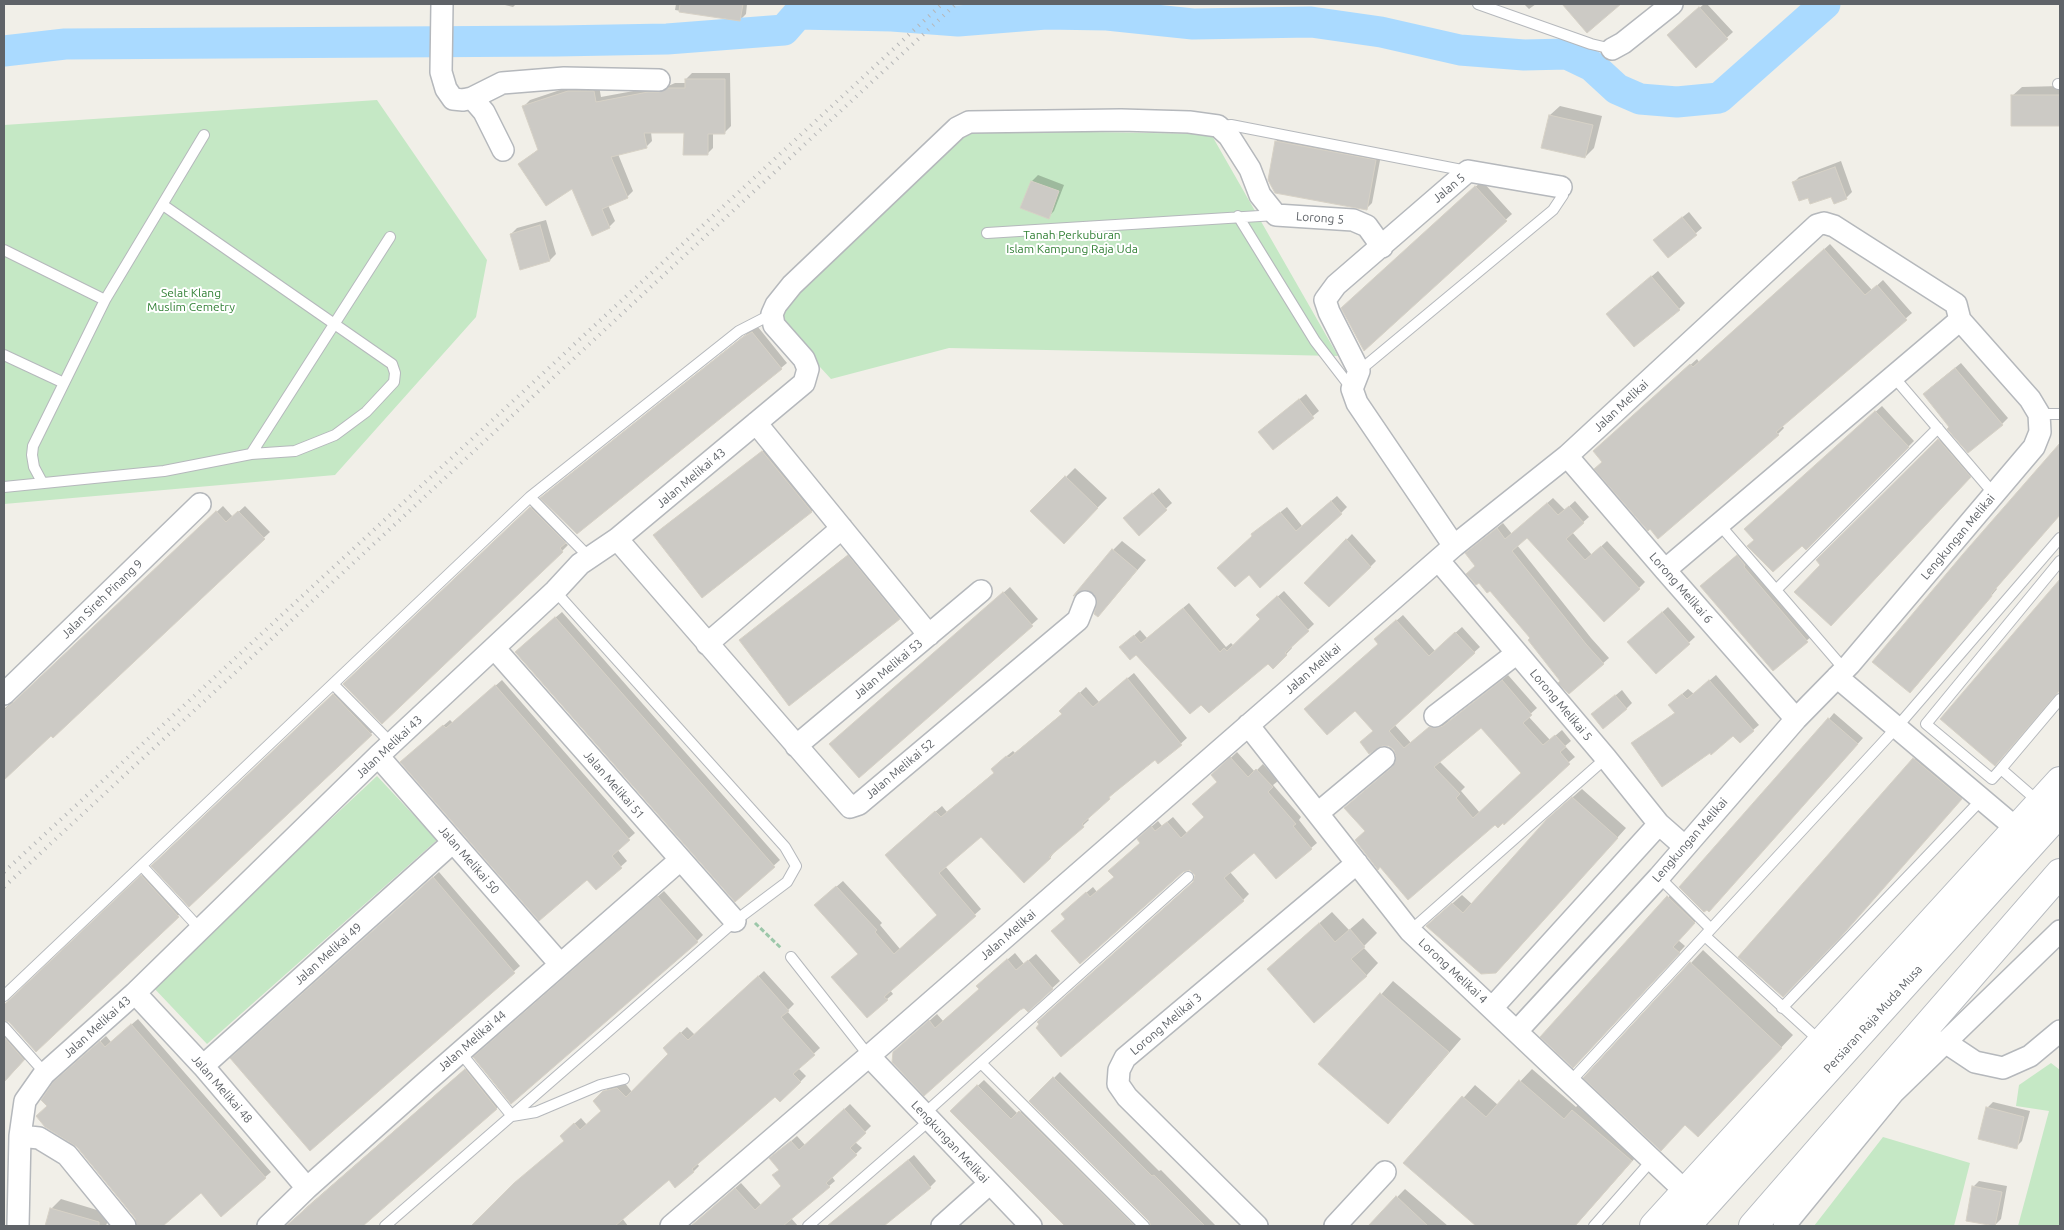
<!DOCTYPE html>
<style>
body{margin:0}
#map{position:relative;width:2064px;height:1230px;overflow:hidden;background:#f1efe8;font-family:Ubuntu,sans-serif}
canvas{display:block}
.frame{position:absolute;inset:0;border:5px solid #5f6368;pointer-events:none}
</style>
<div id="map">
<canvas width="2064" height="1230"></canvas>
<div class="frame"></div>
</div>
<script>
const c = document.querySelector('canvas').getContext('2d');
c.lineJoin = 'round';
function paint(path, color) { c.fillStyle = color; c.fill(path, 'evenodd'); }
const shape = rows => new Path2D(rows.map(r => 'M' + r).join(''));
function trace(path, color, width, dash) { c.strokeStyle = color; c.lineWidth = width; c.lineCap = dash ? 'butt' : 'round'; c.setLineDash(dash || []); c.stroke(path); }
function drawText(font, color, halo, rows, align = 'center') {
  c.font = font + ' Ubuntu,sans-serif'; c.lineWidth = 4; c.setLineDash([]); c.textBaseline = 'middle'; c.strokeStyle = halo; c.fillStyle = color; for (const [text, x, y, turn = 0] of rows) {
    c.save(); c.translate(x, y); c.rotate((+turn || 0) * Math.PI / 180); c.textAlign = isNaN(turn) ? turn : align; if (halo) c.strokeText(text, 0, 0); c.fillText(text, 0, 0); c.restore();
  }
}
const green = shape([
 [377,100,487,260,476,317,335,475,4,504,4,125],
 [967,130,1211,134,1338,356,949,348,831,379,809,355,780,319,785,301],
 [377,776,437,840,207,1044,152,986],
 [2051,1063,2060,1070,2060,1226,2018,1226,2049,1111,2016,1106,2019,1085],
 [1883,1137,1970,1163,1954,1226,1814,1226]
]);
const shadow = shape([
 [501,4,516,4,513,7],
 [676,4,747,4,746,14,740,20,675,10],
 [1524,4,1536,4,1529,9],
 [1564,4,1619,4,1587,31],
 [1704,4,1707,4,1733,32,1696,66,1675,30],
 [692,73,730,73,731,126,725,132,713,132,713,148,707,154,685,132,651,132,652,141,646,147,618,154,633,191,627,197,608,205,615,221,609,227,572,188,519,164,539,149,524,106,530,100,575,85,599,86,601,97,655,87,666,87,675,83,686,83,686,79],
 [2060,86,2060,124,2012,125,2012,96,2022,87],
 [1560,106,1602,116,1594,148,1585,157,1543,147,1550,115],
 [1282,135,1381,155,1372,203,1366,209,1269,180,1276,141],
 [1841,161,1852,192,1846,198,1832,195,1809,196,1793,183,1799,177],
 [1038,175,1064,185,1054,211,1048,217,1022,208,1032,181],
 [1482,181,1512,214,1364,349,1349,302],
 [1689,212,1702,228,1668,257,1661,234],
 [546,220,556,254,550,260,511,234,517,228],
 [1830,244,1872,290,1883,280,1912,313,1782,425,1784,428,1778,434,1658,537,1604,461,1601,445,1697,359,1699,362],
 [1658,271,1685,303,1679,309,1607,314],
 [758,327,787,363,781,368,548,492,750,331],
 [1961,363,2008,418,2002,424,1951,427,1930,388],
 [1306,394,1319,411,1273,449,1266,426],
 [1882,406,1914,441,1806,548,1803,544,1755,540,1751,524],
 [1945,434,1976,470,1837,618,1821,565,1817,560],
 [2060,445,2060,514,1996,588,1997,589,1916,686,1964,555],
 [769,446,817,506,811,512,661,529],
 [1075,468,1107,498,1064,542,1032,511],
 [1159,488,1172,503,1139,534,1131,512],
 [1337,496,1347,507,1341,513,1249,573,1254,535,1259,529,1287,507,1302,526],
 [1553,498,1565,510,1575,501,1589,517,1572,532,1592,555,1607,541,1645,582,1639,588,1527,536,1517,545,1591,638,1609,658,1569,693,1531,638,1476,566,1472,548,1503,523,1512,534],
 [537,502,571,537,565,542,568,545,562,551,345,684],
 [223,506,233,517,245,506,270,532,4,779,4,709,12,702,14,703],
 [1352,534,1376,561,1370,567,1306,583],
 [1122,541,1146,560,1107,606,1113,550],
 [854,550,905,612,899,618,747,635],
 [1743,550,1813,635,1773,670,1708,580],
 [2060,581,2060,690,2007,752,1942,719],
 [1010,587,1038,619,859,777,837,739],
 [1284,591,1314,624,1291,646,1292,648,1273,668,1268,663,1127,642,1140,630,1147,638,1189,603,1226,647,1231,643,1234,646,1262,619,1264,609],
 [1668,607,1695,637,1656,673,1635,637],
 [562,612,780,860,735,900,522,646],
 [1403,615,1435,651,1462,627,1480,647,1394,724,1411,743,1436,721,1443,723,1450,720,1508,675,1537,708,1528,716,1550,740,1562,730,1571,741,1565,746,1575,757,1495,823,1367,831,1398,756,1395,750,1374,731,1382,633],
 [1482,726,1523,773,1480,813,1461,791,1465,787,1439,761],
 [1134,673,1187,738,1159,763,1155,759,1115,792,1087,818,1089,820,1055,851,1050,858,981,835,945,866,981,909,890,990,893,994,867,1016,860,953,822,899,843,881,882,923,880,925,900,949,939,915,892,849,942,806,947,812,995,772,998,763,1013,751,1015,753,1063,713,1067,705,1086,687,1099,702],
 [1716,675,1759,725,1753,730,1733,734,1710,751,1633,743,1676,712,1676,699,1688,689,1694,694],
 [502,680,635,833,617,849,627,861,597,888,587,878,408,756,450,720,453,723],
 [339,689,377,728,189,906,153,866],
 [1622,690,1632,703,1627,708,1599,709],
 [1834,713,1863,738,1715,904,1829,719],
 [1923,749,1970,789,1851,924,1739,956],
 [1237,752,1255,772,1263,764,1278,781,1273,785,1301,817,1299,820,1317,843,1311,848,1254,851,1230,872,1249,894,1243,900,1194,882,1196,875,1190,869,1067,918,1068,908,1093,887,1097,892,1115,877,1141,843,1144,833,1158,821,1162,826,1173,817,1187,833,1206,816,1219,781,1219,769],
 [1582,789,1626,828,1506,962,1437,917,1462,895,1472,904,1558,810],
 [148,870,184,910,36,1050,9,1021,4,1020,4,1006],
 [439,872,520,966,310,1149,238,1053],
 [664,891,703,935,697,941,481,1052],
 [1674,891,1700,916,1678,940,1685,946,1579,1061,1542,1037],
 [1332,912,1349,930,1363,918,1377,933,1363,947,1378,963,1366,976,1281,957],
 [1703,950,1793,1035,1710,1123,1691,963],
 [1015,953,1024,964,1036,954,1060,981,1028,1010,1024,1006,924,1094,902,1045,937,1014,943,1021,980,989,985,979],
 [764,971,794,1004,787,1011,820,1048,798,1068,806,1076,800,1082,775,1095,697,1163,699,1166,693,1172,669,1178,622,1218,628,1226,529,1226,522,1219,515,1226,472,1226,507,1191,566,1141,567,1130,581,1118,587,1125,603,1110,594,1101,611,1086,624,1082,632,1092,670,1054,665,1048,687,1027,695,1035],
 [1393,981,1461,1039,1400,1110,1320,1064],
 [138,1019,271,1172,221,1215,201,1192,161,1226,138,1226,136,1217,48,1106,61,1077,106,1036,111,1042],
 [4,1021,4,1025,30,1054,4,1082],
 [471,1064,502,1102,497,1108,361,1226,287,1226,309,1205],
 [1532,1069,1576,1107,1585,1098,1643,1149,1575,1226,1478,1226,1405,1163,1475,1085,1498,1105],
 [1060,1072,1159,1171,1161,1170,1216,1226,1151,1226,1150,1221,1031,1101],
 [984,1080,1018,1114,1026,1106,1149,1226,1069,1226,952,1110],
 [1993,1102,2030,1111,2022,1141,2016,1147,1987,1108],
 [850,1104,871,1126,855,1142,862,1148,832,1177,835,1181,791,1218,798,1226,691,1226,741,1183,761,1205,783,1185,774,1175,780,1169,777,1153,797,1136,805,1145],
 [914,1155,936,1181,930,1187,882,1226,828,1226],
 [1979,1181,2007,1186,2001,1219,1995,1225,1973,1187],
 [1405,1189,1448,1226,1373,1226,1371,1224],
 [61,1199,110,1214,106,1226,46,1226,51,1209]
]);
const river = shape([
 [4,51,65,44,557,41,667,39,784,30,798,14,892,16,958,21,1046,14,1107,15,1193,24,1311,22,1381,32,1460,50,1524,55,1567,54,1592,66,1617,89,1640,99,1677,102,1719,98,1825,4]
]);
const building = shape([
 [680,4,743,4,740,21,679,12,680,4],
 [1562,4,1621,4,1587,33,1562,4],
 [1699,7,1728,39,1696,68,1667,35,1699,7],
 [685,79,725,79,725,134,708,134,708,155,683,155,684,133,644,133,647,148,611,157,628,198,602,209,610,228,592,236,572,189,546,206,518,164,538,150,522,106,568,91,594,91,596,102,648,92,659,92,668,88,685,88,685,79],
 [2011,95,2060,95,2060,126,2011,126,2011,95],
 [1549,115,1593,125,1585,158,1541,148,1549,115],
 [1275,141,1376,160,1367,210,1275,193,1268,180,1275,141],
 [1835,167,1847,199,1834,204,1831,197,1810,204,1808,198,1799,201,1792,182,1835,167],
 [1031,181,1059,191,1049,219,1020,208,1031,181],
 [1475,186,1507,221,1364,351,1341,308,1475,186],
 [1682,217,1697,235,1668,258,1653,240,1682,217],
 [540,225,550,261,520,270,510,234,540,225],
 [1824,249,1865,295,1877,285,1907,320,1776,432,1779,435,1658,539,1650,529,1648,531,1594,469,1602,462,1593,451,1690,364,1693,367,1824,249],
 [1651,276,1680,310,1634,347,1606,314,1651,276],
 [752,332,782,369,577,534,540,498,743,337,752,332],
 [1955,368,2003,425,1968,453,1947,429,1949,427,1923,394,1955,368],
 [1299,399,1314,418,1273,450,1258,432,1299,399],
 [1875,411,1909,447,1806,550,1802,546,1773,572,1747,546,1754,540,1744,529,1875,411],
 [1938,439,1971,477,1831,626,1794,592,1820,565,1816,560,1938,439],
 [2060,443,2060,515,1991,594,1992,596,1910,693,1872,662,1963,554,2060,443],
 [762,451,812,512,702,598,653,535,762,451],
 [1065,476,1098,508,1064,544,1030,511,1065,476],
 [1152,493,1167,510,1139,536,1123,518,1152,493],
 [1331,501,1342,514,1260,588,1249,575,1235,587,1217,568,1252,536,1251,534,1280,512,1296,531,1331,501],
 [1547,503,1558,515,1569,506,1584,523,1566,539,1585,560,1601,546,1640,589,1604,622,1527,538,1512,551,1586,644,1604,664,1569,694,1558,683,1560,681,1528,640,1530,638,1490,591,1487,593,1479,583,1476,585,1466,574,1475,566,1465,553,1497,528,1505,539,1547,503],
 [530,507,566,543,560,548,563,552,382,724,343,684,530,507],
 [216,511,226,522,238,511,265,539,53,738,51,736,4,780,4,711,216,511],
 [1346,539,1371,567,1329,607,1304,583,1346,539],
 [1112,549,1137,570,1098,617,1094,614,1097,601,1094,594,1084,590,1073,596,1112,549],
 [848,555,900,619,789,706,739,640,848,555],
 [1737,555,1745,565,1744,567,1808,642,1773,671,1700,586,1737,555],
 [2060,579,2060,690,1995,766,1940,719,2060,579],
 [1003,592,1033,626,859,778,829,744,1003,592],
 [1277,596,1309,631,1285,653,1287,655,1273,669,1268,664,1209,713,1201,705,1190,714,1136,655,1130,660,1119,647,1134,635,1141,643,1183,608,1220,652,1224,648,1227,651,1260,619,1256,615,1277,596],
 [1662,612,1690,644,1656,674,1627,642,1662,612],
 [555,617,775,867,735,902,515,652,555,617],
 [1396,620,1429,656,1455,632,1475,653,1389,731,1404,748,1429,727,1436,728,1443,726,1502,680,1532,715,1523,723,1543,745,1555,735,1566,747,1560,752,1570,764,1504,825,1503,823,1498,828,1495,825,1408,900,1380,867,1378,870,1355,840,1365,831,1344,808,1392,767,1396,756,1394,750,1389,746,1382,746,1369,754,1360,742,1373,731,1355,711,1327,735,1304,709,1378,644,1374,639,1396,620],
 [1481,728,1521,773,1473,818,1456,798,1460,794,1434,767,1481,728],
 [1127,678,1182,745,1158,764,1155,760,1109,797,1110,799,1082,824,1084,827,1049,857,1051,858,1024,883,981,837,939,873,976,916,884,997,888,1000,867,1018,831,977,858,954,814,905,836,886,877,930,875,932,894,954,937,915,885,855,935,811,941,817,994,773,991,769,1006,756,1009,758,1062,714,1059,711,1079,692,1093,707,1127,678],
 [1709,680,1754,731,1740,743,1733,736,1711,755,1710,753,1662,787,1631,743,1675,713,1668,705,1682,694,1687,699,1709,680],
 [495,685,630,840,612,856,622,868,596,890,587,880,539,921,400,762,443,725,446,728,495,685],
 [333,694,372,735,189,907,151,866,333,694],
 [1615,695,1627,709,1603,729,1591,714,1615,695],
 [1828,718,1858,744,1709,912,1707,910,1704,912,1679,887,1828,718],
 [1230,757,1248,777,1256,769,1273,787,1268,792,1296,824,1293,826,1312,849,1276,879,1254,853,1224,878,1244,901,1061,1057,1036,1028,1039,1024,1037,1022,1193,882,1195,875,1190,870,1183,872,1080,964,1051,931,1065,919,1061,914,1086,892,1090,897,1114,877,1108,871,1140,843,1137,839,1151,826,1155,831,1167,822,1181,838,1204,817,1192,804,1217,782,1211,775,1230,757],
 [1913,758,1962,799,1839,939,1783,997,1738,957,1913,758],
 [1572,797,1618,838,1496,973,1481,974,1426,926,1452,903,1463,913,1547,819,1572,797],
 [141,875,179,917,36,1052,9,1022,4,1020,4,1005,141,875],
 [433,877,515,973,310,1151,230,1058,433,877],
 [657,896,698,942,511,1104,473,1057,657,896],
 [1667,896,1695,923,1673,947,1680,953,1573,1068,1540,1037,1667,896],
 [1319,923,1335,942,1350,929,1365,947,1351,959,1367,976,1314,1023,1267,969,1319,923],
 [1007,959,1016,970,1028,960,1053,989,1028,1012,1024,1008,1020,1010,924,1096,892,1062,893,1052,929,1020,935,1028,979,989,976,986,1007,959],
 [1690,962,1782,1048,1698,1137,1685,1125,1661,1151,1583,1078,1690,962],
 [758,976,789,1011,781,1017,815,1055,793,1074,801,1082,780,1102,775,1097,692,1169,694,1172,675,1188,669,1180,615,1226,471,1226,514,1183,564,1141,560,1136,574,1123,580,1130,601,1111,593,1101,603,1091,617,1088,626,1097,668,1054,663,1048,680,1032,688,1040,758,976],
 [1380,993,1449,1052,1388,1124,1318,1064,1380,993],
 [131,1024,266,1178,221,1217,201,1193,163,1226,137,1226,135,1218,77,1147,45,1127,36,1116,47,1106,41,1100,53,1082,100,1041,105,1047,131,1024],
 [4,1037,24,1060,4,1082,4,1037],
 [465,1069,497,1109,363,1226,286,1226,465,1069],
 [1053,1077,1152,1176,1154,1175,1205,1226,1151,1226,1149,1221,1029,1101,1053,1077],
 [1519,1080,1564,1119,1572,1110,1632,1161,1575,1226,1476,1226,1403,1163,1462,1096,1486,1117,1519,1080],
 [977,1085,1011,1119,1019,1111,1135,1226,1065,1226,950,1111,977,1085],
 [1986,1107,2024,1117,2017,1149,1978,1139,1986,1107],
 [844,1109,866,1133,850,1148,857,1155,826,1183,830,1187,783,1226,691,1226,735,1188,755,1210,781,1186,772,1175,779,1170,769,1158,791,1141,799,1150,844,1109],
 [908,1160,931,1188,884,1226,827,1226,908,1160],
 [1972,1186,2002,1192,1995,1226,1966,1221,1972,1186],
 [1396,1196,1428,1226,1368,1226,1396,1196],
 [50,1208,99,1222,99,1226,45,1226,50,1208]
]);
const path = shape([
 [755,923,781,948]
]);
const lane = shape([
 [1478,4,1591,44,1612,49],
 [2058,84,2060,84],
 [1221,126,1231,125,1467,171],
 [163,205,392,364,395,373,394,382,366,412,335,435,295,451,251,454],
 [1238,216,1315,341,1352,389],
 [987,233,1276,215],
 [4,250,105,300],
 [4,355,64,383],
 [1359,371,1553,210,1563,195,1561,187],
 [1893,376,1994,494],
 [2039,414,2060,414],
 [42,482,34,467,32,455,33,446,105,300,204,135],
 [4,487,164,471,251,454,390,237],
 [530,497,589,557],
 [1719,524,1844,669],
 [1776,590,1938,428],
 [333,684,392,744],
 [2001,769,1992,779,1926,724,2060,561],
 [2040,803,2001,769,2060,699],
 [142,866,200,929],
 [1659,877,1711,929],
 [1410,931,1606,758],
 [1705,936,1820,1041],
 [791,957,869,1056],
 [4,996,530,497,739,331,772,314],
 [1782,1008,1982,799],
 [4,1027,45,1073],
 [460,1052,512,1116,536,1112,600,1085,624,1079],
 [981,1063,1144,1226],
 [1570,1082,1897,727,2060,538],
 [924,1114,1188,877],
 [385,1226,735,921,787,882,796,866,785,847,555,591],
 [808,1226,930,1120],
 [1594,1226,1652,1160]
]);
const street = shape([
 [442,4,441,72,446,89,453,99,463,100,472,98,502,83,564,78,659,80],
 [1612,49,1623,43,1672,4],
 [472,98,484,112,503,150],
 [756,423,929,635],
 [1567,456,1665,570,1796,719],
 [617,539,850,807,859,804,1078,620,1085,602],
 [1454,546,1357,403,1352,389,1359,371,1329,312,1325,300,1336,285,1468,171,1561,187],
 [1439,561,1606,758,1659,824,1684,846],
 [1665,570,1960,320],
 [707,644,842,528],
 [495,649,735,921],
 [1837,677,2017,829],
 [4,694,200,504],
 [1435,716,1517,653],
 [1248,725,1410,931,1686,1192],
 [796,746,981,591],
 [378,756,560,964],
 [1318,813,1384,758],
 [135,993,203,1066,307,1188],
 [1492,1008,1659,824],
 [1931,1042,1945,1042,1975,1062,2003,1068,2030,1056,2060,1031],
 [869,1056,1031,1226],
 [203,1066,453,842],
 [20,1136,39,1138,67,1155,125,1226],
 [18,1226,20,1136,25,1101,44,1074,135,993,378,756,555,591,580,564,617,539,804,383,808,369,804,359,774,325,772,314,776,305,792,285,957,128,969,122,1121,120,1189,122,1218,126,1229,136,1250,169,1260,195,1276,215,1353,220,1367,226,1382,247],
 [268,1226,307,1188,426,1082,680,860],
 [671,1226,869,1056,1454,546,1567,456,1817,225,1824,223,1834,226,1956,304,1960,320,2030,399,2039,414,2040,432,2034,447,1850,664,1796,719,1659,877,1517,1031],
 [942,1226,989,1184],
 [1257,1226,1127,1097,1118,1084,1119,1070,1125,1058,1357,863],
 [1335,1226,1385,1172],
 [1784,1226,1893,1093,2060,931]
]);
const secondary = shape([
 [1654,1226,2060,781],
 [1686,1226,2060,812],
 [1753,1226,2060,873]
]);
const rail = shape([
 [4,872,942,4],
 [4,887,956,4]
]);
const streetNames = [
 ["Jalan 5",1449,188,-40],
 ["Lorong 5",1320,218,4],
 ["Jalan Melikai",1621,406,-43],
 ["Jalan Melikai 43",691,478,-40],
 ["Lengkungan Melikai",1958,537,-50],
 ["Lorong Melikai 6",1681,588,49],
 ["Jalan Sireh Pinang 9",102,599,-44],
 ["Jalan Melikai 53",888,669,-40],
 ["Jalan Melikai",1313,669,-41],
 ["Lorong Melikai 5",1561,705,50],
 ["Jalan Melikai 43",389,747,-43],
 ["Jalan Melikai 52",900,769,-40],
 ["Jalan Melikai 51",614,785,49],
 ["Lengkungan Melikai",1690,840,-49],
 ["Jalan Melikai 50",469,860,49],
 ["Jalan Melikai",1008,935,-41],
 ["Jalan Melikai 49",328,954,-42],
 ["Lorong Melikai 4",1453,971,43],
 ["Persiaran Raja Muda Musa",1873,1019,-48],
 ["Lorong Melikai 3",1166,1024,-40],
 ["Jalan Melikai 43",97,1027,-42],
 ["Jalan Melikai 44",472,1041,-41],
 ["Jalan Melikai 48",222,1089,49],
 ["Lengkungan Melikai",950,1142,47]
];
const parkNames = [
 ["Tanah Perkuburan",1072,235],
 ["Islam Kampung Raja Uda",1072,249],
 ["Selat Klang",191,293],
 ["Muslim Cemetry",191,307]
];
paint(green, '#c5e8c5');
paint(shadow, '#0003');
trace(river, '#aadaff', 31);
paint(building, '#cccac5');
trace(building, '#d6d1c6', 1);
trace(lane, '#b5b8bc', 12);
trace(street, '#b5b8bc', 24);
trace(secondary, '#b6babf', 30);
trace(path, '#9cc7a9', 3, [5, 2.5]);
trace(lane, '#fff', 10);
trace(street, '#fff', 21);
trace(secondary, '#fff', 28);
trace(rail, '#b6b7b8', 4, [1, 6]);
drawText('12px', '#5f6368', '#fff', streetNames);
drawText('12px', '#348238', '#fff', parkNames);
</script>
